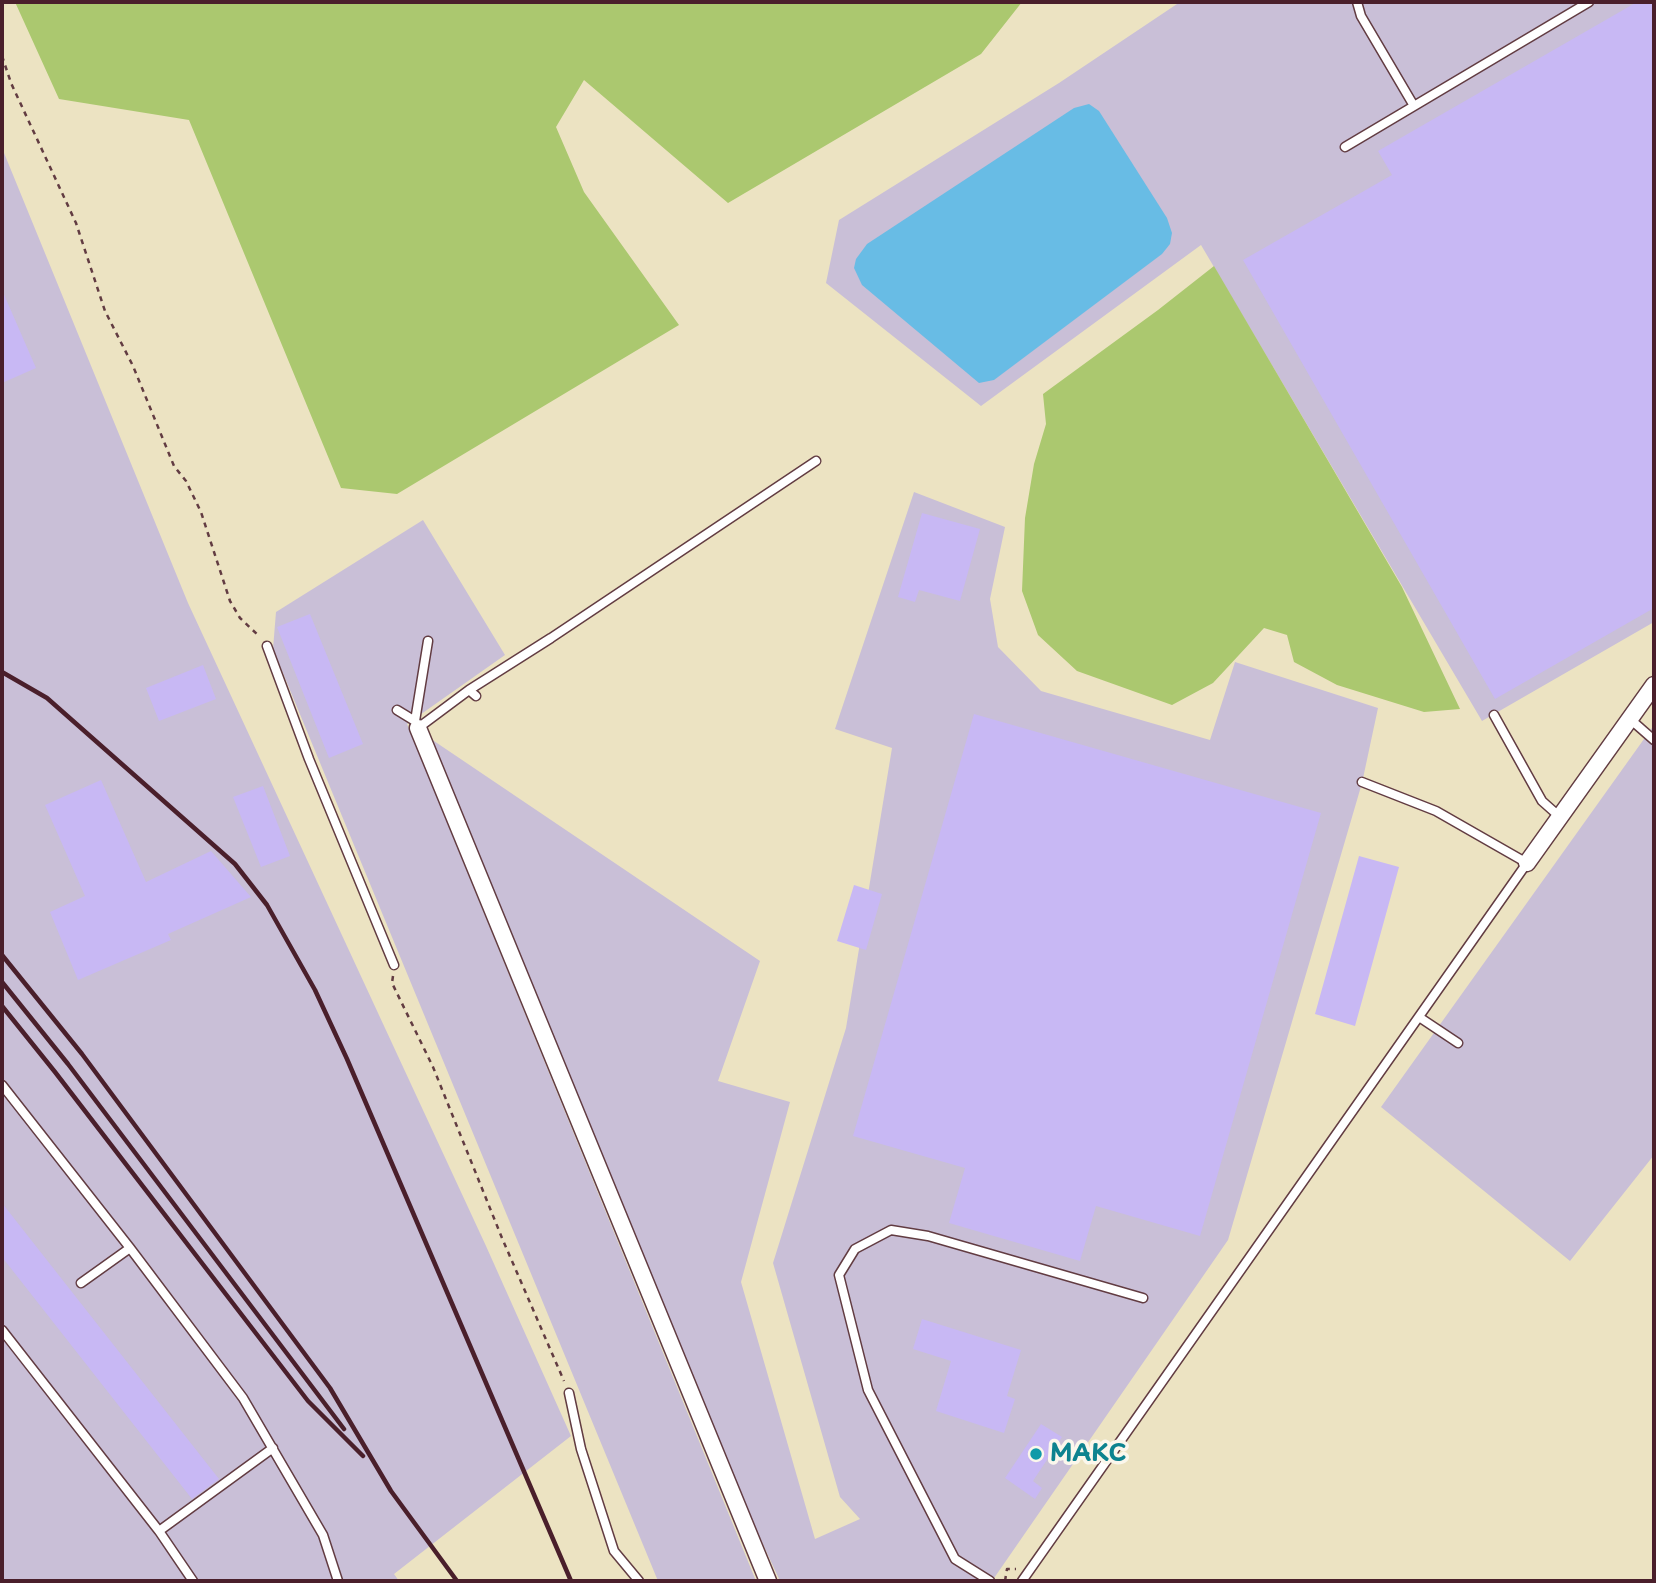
<!DOCTYPE html>
<meta charset="utf-8">
<style>
body{margin:0}
#map{position:relative;width:1656px;height:1583px;overflow:hidden;background:#ece3c2;font-family:"Playpen Sans",sans-serif}
canvas{display:block}
.frame{position:absolute;inset:0;border:4px solid #4a1f2b;pointer-events:none}
</style>
<div id="map">
<canvas width="1656" height="1583"></canvas>
<div class="frame"></div>
</div>
<script>
const c = document.querySelector('canvas').getContext('2d');
c.lineJoin = 'round';
function paint(path, color) { c.fillStyle = color; c.fill(path, 'evenodd'); }
const shape = rows => new Path2D(rows.map(r => 'M' + r).join(''));
function trace(path, color, width, dash) { c.strokeStyle = color; c.lineWidth = width; c.lineCap = dash ? 'butt' : 'round'; c.setLineDash(dash || []); c.stroke(path); }
function drawText(font, color, halo, rows, align = 'center') {
  c.font = font + ' "Playpen Sans",sans-serif'; c.lineWidth = 7; c.setLineDash([]); c.textBaseline = 'middle'; c.strokeStyle = halo; c.fillStyle = color; for (const [text, x, y, turn = 0] of rows) {
    c.save(); c.translate(x, y); c.rotate((+turn || 0) * Math.PI / 180); c.textAlign = isNaN(turn) ? turn : align; if (halo) c.strokeText(text, 0, 0); c.fillText(text, 0, 0); c.restore();
  }
}
const industrial = shape([
 [1180,2,1654,2,1654,622,1482,721,1201,245,981,406,826,283,839,220,1059,83],
 [2,148,188,603,486,1246,571,1436,394,1574,399,1581,2,1581],
 [914,492,1005,527,990,599,998,647,1041,691,1210,740,1235,662,1378,708,1362,783,1228,1240,992,1581,780,1581,747,1510,431,739,760,961,718,1081,790,1102,741,1282,815,1539,860,1519,840,1497,773,1263,846,1028,892,748,835,729],
 [423,520,505,655,407,724,756,1581,658,1581,273,649,276,612],
 [1654,725,1654,1155,1570,1261,1381,1107]
]);
const green = shape([
 [15,2,1022,2,981,54,728,203,584,80,556,127,584,192,679,325,397,494,341,488,189,120,59,99],
 [1214,266,1402,587,1460,709,1424,712,1337,685,1294,662,1287,635,1264,628,1213,683,1172,705,1077,671,1038,635,1022,591,1025,518,1034,464,1046,424,1043,394,1158,310]
]);
const water = shape([
 [1089,104,1099,111,1167,218,1172,233,1170,244,1162,254,994,380,979,383,862,285,854,268,856,259,867,244,1074,108]
]);
const building = shape([
 [1637,2,1651,2,1654,7,1654,608,1495,699,1243,260,1392,175,1378,151],
 [2,290,36,368,2,383],
 [922,513,980,529,960,601,919,590,915,602,898,597],
 [310,614,363,744,329,758,277,627],
 [203,665,216,699,159,721,146,688],
 [974,714,1321,813,1200,1236,1096,1206,1080,1261,949,1223,965,1168,853,1136],
 [101,780,146,882,211,851,251,897,168,934,171,940,78,980,50,912,85,896,45,805],
 [263,786,290,856,261,867,233,797],
 [1359,856,1399,867,1355,1026,1315,1014],
 [854,885,882,894,866,950,837,941],
 [2,1203,219,1479,192,1499,2,1257],
 [922,1319,1021,1350,1007,1396,1015,1399,1004,1433,936,1411,951,1361,913,1349],
 [1041,1424,1062,1437,1033,1481,1042,1488,1035,1499,1005,1478]
]);
const path = shape([
 [2,56,11,83,76,223,105,311,133,366,174,466,186,481,201,512,230,601,240,618,260,637],
 [393,976,392,983,433,1067,502,1238,564,1381],
 [1005,1581,1007,1569,1016,1569]
]);
const lane = shape([
 [1357,2,1361,16,1414,106],
 [1345,147,1589,2],
 [267,646,309,759,394,965],
 [469,690,551,638,816,461],
 [397,710,415,721,418,728,469,690,476,696],
 [1494,715,1542,801,1560,817],
 [1630,719,1654,740],
 [415,721,428,641],
 [1419,1017,1458,1043],
 [2,1085,130,1248,243,1398,323,1535,338,1581],
 [81,1283,130,1248],
 [2,1330,159,1531,193,1581],
 [569,1393,581,1449,614,1551,639,1581],
 [159,1531,273,1448],
 [990,1581,955,1559,868,1390,839,1275,855,1249,891,1230,928,1236,1143,1298],
 [1022,1581,1527,863,1436,811,1362,782]
]);
const street = shape([
 [418,728,768,1581],
 [1527,863,1654,685]
]);
const rail = shape([
 [2,672,47,698,235,864,267,905,315,990,347,1059,571,1581],
 [2,955,82,1054,330,1388,391,1491,457,1581],
 [2,982,68,1064,344,1429],
 [2,1006,55,1072,308,1401,363,1456]
]);
const markers = [
 [1036,1454,7,"#0f9aa8"]
];
const cultureNames = [
 ["МАКС",1050,1454]
];
paint(industrial, '#c9bfd7');
paint(green, '#abc86f');
paint(water, '#68bce5');
paint(building, '#c8b8f4');
trace(lane, '#623c42', 11);
trace(street, '#623c42', 19);
trace(path, '#623c42', 2.5, [5, 5]);
trace(lane, '#fff', 8);
trace(street, '#fff', 16);
trace(rail, '#4a1f2b', 4.5);
for (const [x, y, r, color] of markers) { const dot = new Path2D(); dot.arc(x, y, r, 0, 2 * Math.PI); c.fillStyle = color; c.fill(dot); trace(dot, '#fbf7ec', 2.5); }
drawText('bold 24px', '#0d838f', '#fbf7ec', cultureNames, 'left');
</script>
